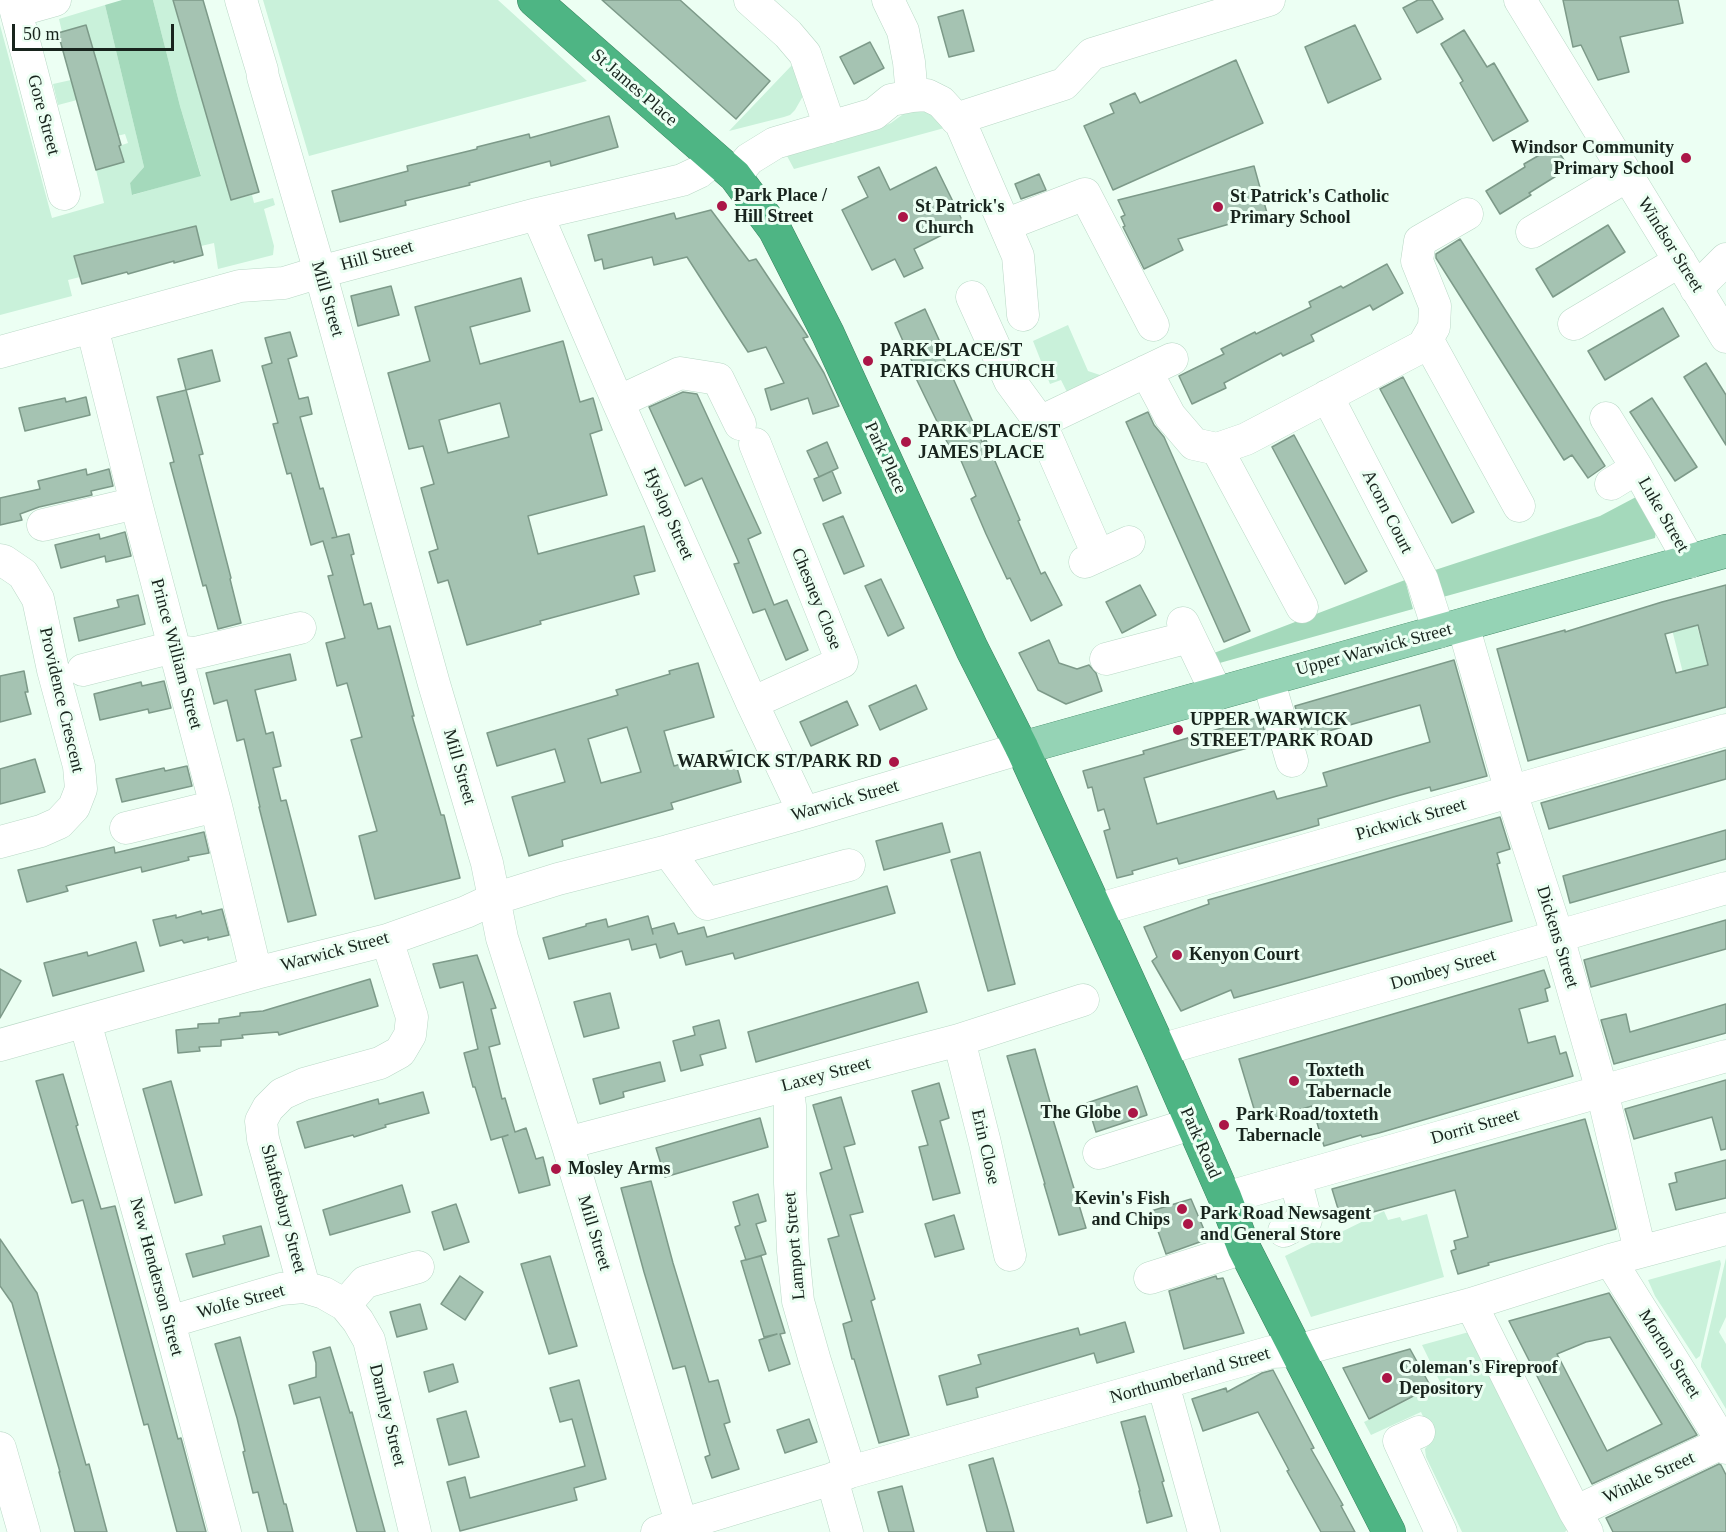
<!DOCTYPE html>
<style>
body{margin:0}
#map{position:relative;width:1726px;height:1532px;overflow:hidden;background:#ecfff3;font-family:Georgia,serif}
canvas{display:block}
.scale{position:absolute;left:12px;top:24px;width:162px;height:27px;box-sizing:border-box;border:3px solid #18241d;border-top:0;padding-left:8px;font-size:18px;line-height:21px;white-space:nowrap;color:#18241d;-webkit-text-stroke:4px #ecfff3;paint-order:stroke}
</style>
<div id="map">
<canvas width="1726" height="1532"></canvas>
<div class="scale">50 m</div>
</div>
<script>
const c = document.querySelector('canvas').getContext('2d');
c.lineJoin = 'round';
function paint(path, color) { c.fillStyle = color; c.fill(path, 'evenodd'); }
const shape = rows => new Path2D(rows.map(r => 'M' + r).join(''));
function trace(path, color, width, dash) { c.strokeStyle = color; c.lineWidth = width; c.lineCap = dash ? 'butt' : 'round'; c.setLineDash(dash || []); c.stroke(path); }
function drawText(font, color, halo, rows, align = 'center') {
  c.font = font + ' Georgia,serif'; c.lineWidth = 6; c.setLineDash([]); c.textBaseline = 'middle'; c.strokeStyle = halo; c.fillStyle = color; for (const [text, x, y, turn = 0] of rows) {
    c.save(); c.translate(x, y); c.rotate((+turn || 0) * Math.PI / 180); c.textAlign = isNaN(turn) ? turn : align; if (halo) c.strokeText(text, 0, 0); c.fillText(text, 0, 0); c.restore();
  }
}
const green = shape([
 [153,0,173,0,184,39,204,33,220,95,202,100,231,200,252,195,254,203,273,198,275,205,264,209,274,246,273,255,218,269,214,243,201,246,196,227,155,259,149,237,120,245,108,268,103,248,75,256,80,277,68,280,72,296,0,315,0,25,52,218,104,203,96,170,124,162,119,146,128,143,125,134,117,136,86,25,62,32,59,19,105,5,144,167,130,183,133,195,201,175,180,106],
 [263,0,498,0,587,81,309,156],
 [793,64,803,96,795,110,790,115,784,117,729,131],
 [71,80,77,100,58,105,53,84],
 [926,110,948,127,794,169,787,156,878,129,891,123,906,112],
 [1068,325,1088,371,1106,377,1068,394,1061,380,1050,384,1033,341],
 [1689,596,1708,667,1683,673,1665,602],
 [1384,1211,1388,1220,1400,1217,1402,1221,1427,1214,1444,1277,1311,1317,1285,1256,1334,1232,1335,1235],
 [1726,1258,1726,1317,1719,1332,1726,1344,1726,1409,1701,1367,1701,1364],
 [1720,1260,1721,1264,1700,1356,1696,1359,1655,1296,1648,1280],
 [1469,1332,1569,1528,1565,1532,1462,1532,1426,1457,1425,1449,1433,1439,1421,1412,1371,1435,1364,1422,1428,1390,1429,1393,1442,1386,1422,1345]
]);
const forest = shape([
 [122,0,153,0,180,106,201,176,132,195,130,183,144,167,105,5],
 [1636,497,1657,523,1655,538,1443,597,1432,571,1600,516],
 [1405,580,1413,609,1216,664,1214,653]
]);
const building = shape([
 [173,0,203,0,259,192,231,200,173,0],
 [602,0,680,0,770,81,736,119,602,0],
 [1418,0,1432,0,1443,19,1417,33,1403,8,1418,0],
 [1563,0,1678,0,1683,23,1620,37,1629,72,1598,80,1581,45,1573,47,1563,0],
 [963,10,974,51,949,57,938,17,963,10],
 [86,25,121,145,119,146,124,162,96,170,58,33,86,25],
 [1355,25,1381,79,1328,103,1305,47,1355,25],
 [1464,30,1487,67,1494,63,1528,121,1493,141,1460,83,1463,81,1441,44,1464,30],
 [870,42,884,68,854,84,840,57,870,42],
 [1236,60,1263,123,1113,190,1084,126,1114,113,1110,104,1135,93,1140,103,1236,60],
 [609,116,618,147,551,166,550,161,469,183,470,185,405,201,406,205,340,222,332,191,408,171,407,166,477,149,477,147,529,134,530,138,609,116],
 [1555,146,1569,168,1529,193,1531,195,1500,214,1486,191,1525,167,1524,164,1555,146],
 [1254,166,1267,213,1178,239,1183,250,1144,269,1123,227,1125,226,1121,217,1125,215,1118,200,1254,166],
 [879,167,890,190,936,167,964,224,914,249,923,268,904,277,895,259,872,270,842,210,868,197,858,177,879,167],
 [1039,174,1046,190,1021,199,1015,184,1039,174],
 [711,210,749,261,756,259,808,337,803,338,824,373,839,406,813,414,808,398,771,410,765,389,784,383,766,347,748,352,687,257,654,265,652,257,604,269,602,259,595,261,588,235,674,213,676,219,711,210],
 [1608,225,1625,252,1553,297,1536,269,1608,225],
 [196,226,203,255,174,263,174,261,128,274,127,272,82,284,74,256,196,226],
 [1460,239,1605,466,1588,478,1572,455,1564,460,1436,258,1436,254,1460,239],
 [1387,264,1403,293,1373,310,1370,305,1311,335,1314,341,1283,356,1281,353,1224,383,1226,388,1192,404,1179,376,1224,354,1221,349,1255,332,1256,334,1311,307,1309,302,1341,286,1343,288,1387,264],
 [521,278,530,311,470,327,480,364,563,341,580,402,593,398,602,430,590,434,607,495,528,516,538,554,644,526,655,571,634,576,639,594,540,621,541,624,467,645,448,580,438,583,429,552,438,549,421,488,434,484,423,446,409,449,388,373,430,361,415,307,521,278],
 [500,403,509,437,448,453,439,420,500,403],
 [391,286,399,315,358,326,351,296,391,286],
 [1663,308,1679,336,1605,380,1588,351,1663,308],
 [925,309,940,342,937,343,982,442,986,440,1020,520,1018,521,1041,574,1045,572,1062,605,1031,621,1010,578,1007,579,986,534,971,499,976,496,954,444,949,446,927,401,911,368,914,366,895,323,925,309],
 [290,332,297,356,288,359,299,399,308,397,312,414,300,417,320,489,323,488,337,537,332,538,349,534,354,554,351,555,364,605,371,603,378,629,390,626,414,716,412,716,441,815,444,815,460,878,375,899,359,836,377,831,351,740,362,737,347,683,337,686,326,643,345,638,328,576,333,575,323,541,311,545,291,473,287,474,273,424,278,423,262,366,272,363,265,338,290,332],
 [212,350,220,381,186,390,178,359,212,350],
 [1706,363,1726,395,1726,445,1684,377,1706,363],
 [1403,377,1474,512,1452,523,1380,389,1403,377],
 [186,390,203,454,199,455,231,578,230,579,241,623,218,629,206,585,203,586,170,463,174,462,157,397,186,390],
 [683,392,697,394,761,533,748,539,774,605,787,600,808,650,786,660,765,609,753,613,734,564,739,563,702,478,685,486,649,407,683,392],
 [86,397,90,415,25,431,19,408,65,398,66,402,86,397],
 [1652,398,1697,467,1675,481,1630,412,1652,398],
 [1148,412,1154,425,1164,437,1250,631,1224,642,1126,422,1148,412],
 [1294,435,1367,571,1345,584,1272,447,1294,435],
 [827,442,838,468,819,477,807,451,827,442],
 [86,469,87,475,109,469,113,486,91,491,92,495,39,507,20,514,22,520,0,525,0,498,40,489,38,481,86,469],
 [832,471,841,493,823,501,814,479,832,471],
 [843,516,864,566,844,574,823,524,843,516],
 [125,532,131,556,106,562,105,556,61,568,55,545,99,534,100,539,125,532],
 [881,579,904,628,888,636,865,586,881,579],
 [1140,585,1156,615,1122,633,1106,602,1140,585],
 [1726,585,1726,707,1528,761,1497,649,1565,630,1565,632,1662,602,1726,585],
 [1698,625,1708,665,1676,673,1665,634,1698,625],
 [138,595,145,624,79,641,74,618,119,607,117,600,138,595],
 [1049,640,1059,663,1077,669,1089,665,1096,673,1102,691,1066,704,1038,690,1019,653,1049,640],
 [290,654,296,680,255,690,266,734,273,732,281,766,273,768,281,801,286,800,316,915,288,922,259,807,260,807,244,739,237,741,227,700,214,704,206,673,290,654],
 [1454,660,1487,776,1431,791,1430,787,1397,796,1318,819,1319,825,1302,830,1179,864,1177,858,1132,871,1133,874,1117,878,1104,831,1110,829,1104,809,1098,811,1092,787,1088,788,1083,771,1144,754,1143,751,1260,717,1268,742,1144,778,1157,824,1274,791,1277,799,1327,786,1323,773,1430,742,1420,705,1304,738,1295,706,1454,660],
 [698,663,714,717,664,731,674,766,732,750,741,782,671,803,673,809,562,840,563,846,529,856,512,797,565,782,555,749,497,766,487,733,618,695,616,690,670,674,669,671,698,663],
 [627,727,641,772,601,783,588,739,627,727],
 [24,671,28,692,25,692,31,714,0,722,0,676,24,671],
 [164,681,171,708,149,713,148,709,100,720,94,694,141,682,142,686,164,681],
 [916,685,927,709,880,730,869,706,916,685],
 [847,701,858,725,811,746,800,722,847,701],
 [1726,750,1726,779,1549,829,1541,803,1726,750],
 [35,759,45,792,0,804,0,769,35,759],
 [187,766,192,786,122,802,116,779,164,768,165,771,187,766],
 [1500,817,1510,849,1497,853,1500,863,1497,864,1512,921,1234,998,1231,990,1181,1011,1152,961,1157,957,1144,927,1209,904,1208,900,1500,817],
 [942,823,950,852,884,870,876,841,942,823],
 [1726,830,1726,859,1570,903,1563,876,1726,830],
 [204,832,209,853,188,857,189,860,142,872,141,867,66,886,68,891,27,902,18,870,114,847,115,853,204,832],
 [980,852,1015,984,988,991,951,860,980,852],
 [887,886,895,913,735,959,733,953,686,965,682,951,660,958,656,944,632,950,629,939,549,959,543,938,586,926,586,924,606,919,608,927,648,916,653,934,652,929,674,923,678,934,704,927,707,937,887,886],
 [222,909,229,935,208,940,208,937,184,943,182,940,160,946,153,920,176,915,176,918,201,911,202,914,222,909],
 [1726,920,1726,949,1591,987,1584,960,1726,920],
 [136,942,144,971,53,996,44,963,87,952,88,956,136,942],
 [477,955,496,1008,491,1009,500,1044,489,1047,502,1099,505,1098,515,1132,526,1128,536,1159,543,1157,550,1185,519,1193,502,1137,508,1135,491,1140,475,1087,473,1087,464,1053,478,1049,463,982,440,988,433,964,477,955],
 [0,969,21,981,0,1018,0,969],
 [1544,970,1550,987,1545,989,1548,1001,1519,1009,1520,1012,1528,1043,1555,1036,1560,1054,1566,1052,1573,1076,1379,1133,1362,1137,1361,1135,1324,1146,1312,1106,1258,1122,1239,1059,1544,970],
 [370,979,378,1006,279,1035,278,1032,242,1035,243,1038,221,1040,221,1046,199,1047,200,1051,178,1053,176,1030,198,1028,198,1024,219,1023,219,1019,240,1016,240,1013,263,1011,370,979],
 [918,982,927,1012,756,1062,748,1032,918,982],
 [610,993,619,1028,584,1037,574,1002,610,993],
 [1726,1004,1726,1033,1614,1064,1601,1020,1626,1014,1630,1032,1726,1004],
 [719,1020,726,1048,700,1055,703,1065,681,1071,673,1041,695,1035,693,1027,719,1020],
 [1035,1049,1050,1102,1048,1103,1086,1228,1059,1235,1044,1184,1045,1184,1007,1056,1035,1049],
 [660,1062,665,1081,623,1092,624,1097,600,1104,593,1079,660,1062],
 [63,1074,78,1125,76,1126,101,1209,115,1206,178,1439,181,1438,206,1532,177,1532,148,1424,144,1425,83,1200,72,1203,36,1081,63,1074],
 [1726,1080,1726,1149,1721,1150,1712,1117,1634,1139,1625,1109,1726,1080],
 [171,1081,202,1195,175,1203,143,1089,171,1081],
 [939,1083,949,1118,940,1121,960,1193,933,1200,919,1147,928,1145,912,1091,939,1083],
 [1137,1086,1147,1115,1096,1132,1087,1103,1137,1086],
 [423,1092,429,1113,385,1125,386,1127,354,1137,353,1135,305,1148,297,1122,378,1099,379,1104,423,1092],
 [841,1097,855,1144,844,1147,863,1212,850,1215,875,1299,871,1301,909,1435,879,1443,854,1359,852,1359,843,1324,852,1321,828,1239,839,1236,820,1173,832,1169,813,1105,841,1097],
 [760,1118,768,1147,665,1177,656,1148,760,1118],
 [1585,1119,1616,1229,1488,1263,1489,1265,1458,1274,1451,1251,1456,1249,1454,1241,1468,1237,1455,1190,1347,1219,1345,1211,1339,1212,1332,1189,1585,1119],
 [1726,1160,1726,1198,1676,1210,1669,1184,1677,1182,1675,1173,1726,1160],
 [651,1181,673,1263,709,1382,718,1380,730,1422,724,1424,739,1469,712,1478,705,1457,710,1455,685,1366,673,1369,644,1272,621,1188,651,1181],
 [402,1185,410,1212,330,1235,323,1210,402,1185],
 [758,1194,766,1221,756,1224,766,1254,746,1260,735,1227,740,1225,733,1202,758,1194],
 [1191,1199,1208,1239,1166,1254,1151,1211,1191,1199],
 [456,1204,469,1242,444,1250,432,1212,456,1204],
 [954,1215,964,1249,935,1257,925,1224,954,1215],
 [261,1226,269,1256,193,1277,186,1254,225,1244,223,1236,261,1226],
 [0,1239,37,1293,86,1465,89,1464,107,1532,75,1532,59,1472,60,1472,12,1303,0,1286,0,1239],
 [550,1256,577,1346,549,1354,521,1264,550,1256],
 [761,1256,785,1333,780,1334,790,1364,769,1371,759,1340,777,1334,764,1337,741,1261,761,1256],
 [460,1276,483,1292,465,1320,441,1304,460,1276],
 [1216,1276,1217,1279,1223,1278,1244,1333,1184,1349,1169,1291,1216,1276],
 [1609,1293,1697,1435,1592,1484,1509,1321,1609,1293],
 [1610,1337,1662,1424,1607,1451,1557,1354,1586,1342,1610,1337],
 [420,1304,427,1329,397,1337,390,1312,420,1304],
 [1125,1322,1134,1352,1097,1363,1094,1353,976,1388,978,1397,947,1405,939,1376,981,1364,978,1355,1078,1328,1080,1335,1125,1322],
 [240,1337,284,1504,286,1504,293,1532,268,1532,258,1492,253,1493,243,1452,245,1451,237,1418,215,1344,240,1337],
 [330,1347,350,1413,352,1412,385,1532,357,1532,320,1397,294,1404,289,1385,316,1377,316,1363,313,1352,330,1347],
 [1410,1349,1431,1387,1369,1419,1343,1368,1410,1349],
 [453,1364,458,1382,429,1392,424,1372,453,1364],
 [1273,1370,1314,1448,1311,1449,1343,1505,1341,1506,1355,1532,1321,1532,1287,1471,1289,1470,1258,1412,1203,1431,1192,1399,1226,1388,1227,1392,1262,1373,1273,1370],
 [579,1380,606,1479,574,1488,577,1500,460,1531,447,1482,465,1477,470,1498,585,1466,572,1419,560,1422,550,1388,579,1380],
 [466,1411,479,1457,449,1465,437,1419,466,1411],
 [1145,1416,1164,1481,1162,1482,1172,1516,1147,1523,1139,1491,1140,1491,1121,1422,1145,1416],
 [809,1419,817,1442,785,1453,777,1430,809,1419],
 [993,1458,1008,1510,1014,1532,987,1532,969,1465,993,1458],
 [1719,1464,1721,1465,1726,1475,1726,1532,1613,1532,1606,1518,1719,1464],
 [902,1486,914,1532,889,1532,878,1492,902,1486]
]);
const minor = shape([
 [13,0,64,194],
 [241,0,262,70,263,77,320,272,434,684,487,863,502,938,567,1143,684,1532],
 [750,0,788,34,805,54,830,127],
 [888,0,903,31,909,62,912,96],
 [1520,0,1726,337],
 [16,11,55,0],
 [956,119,1064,84,1092,54,1269,0],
 [735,176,749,159,775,143,874,114,891,100,912,96,927,95,941,102,961,124,1018,256,1023,315],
 [537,214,618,402,752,703,804,813],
 [1005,225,1085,194,1153,325],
 [1532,232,1627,176],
 [1696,289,1726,259],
 [972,297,1010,381,1040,422,1098,555],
 [1574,324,1680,261],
 [92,327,136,503,216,806,256,973],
 [1427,339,1519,506],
 [0,352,240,286,284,283,320,272,537,214,682,180,699,172,715,159],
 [1146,371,1170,416,1194,444,1217,449,1246,439,1423,346,1434,327,1435,306,1417,261,1420,241,1467,214],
 [1327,396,1422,579,1439,632],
 [618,402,680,373,718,379,740,424],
 [1606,418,1637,468,1690,562],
 [1040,422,1172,359],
 [1217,449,1302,607],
 [1611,484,1637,468],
 [43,525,136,503],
 [0,560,4,561,23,574,38,599,53,670,79,766,81,789,74,807,59,823,41,831,0,842],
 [1085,562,1129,542],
 [1183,623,1217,694],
 [1463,625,1511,792,1558,937,1602,1091,1640,1251],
 [1106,659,1189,637],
 [83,670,162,650,195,653,300,628],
 [1268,679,1292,761],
 [752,703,842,662,755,444],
 [126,828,216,806],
 [668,851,707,904,849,865],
 [1096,910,1726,730],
 [85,1022,169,1322,225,1532],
 [959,1040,985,1143,1010,1255],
 [0,1045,256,973,387,940,466,912,494,899,558,879,668,851,804,813,1022,748],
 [1160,1050,1726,888],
 [787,1085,790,1106,790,1183,793,1251,798,1301,815,1361,850,1472],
 [567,1143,959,1040,1083,1000],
 [1099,1153,1191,1124],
 [1225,1198,1726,1056],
 [1284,1231,1306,1220,1295,1178],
 [1610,1260,1682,1375,1726,1448],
 [1150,1278,1244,1248],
 [304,1287,263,1139,261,1121,268,1108,282,1094,304,1084,380,1063,400,1052,410,1035,412,1017,387,940],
 [1471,1304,1575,1512,1587,1532],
 [345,1305,365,1282,418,1267],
 [169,1322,281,1289,304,1287,324,1293,345,1305,358,1321,369,1340,415,1532],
 [1163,1384,1204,1532],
 [1419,1432,1399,1441,1441,1532],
 [0,1448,24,1532],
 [832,1479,847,1532],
 [1575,1512,1722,1443],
 [657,1532,832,1479,850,1472,1271,1352,1296,1351,1471,1304,1610,1260,1726,1229]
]);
const major = shape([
 [1022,748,1726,551]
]);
const highway = shape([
 [534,0,735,176,775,230,828,334,972,649,1022,748,1160,1050,1225,1198,1244,1248,1389,1532]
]);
const markers = [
 [1686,158,6,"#ab1647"],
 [722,206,6,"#ab1647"],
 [1218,207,6,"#ab1647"],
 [903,217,6,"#ab1647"],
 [868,361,6,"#ab1647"],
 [906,442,6,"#ab1647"],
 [1178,730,6,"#ab1647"],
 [894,762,6,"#ab1647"],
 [1177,955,6,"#ab1647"],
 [1294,1081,6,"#ab1647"],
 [1133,1113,6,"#ab1647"],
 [1224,1125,6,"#ab1647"],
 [556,1169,6,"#ab1647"],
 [1182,1209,6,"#ab1647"],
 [1188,1224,6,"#ab1647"],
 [1387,1378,6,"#ab1647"]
];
const streetNames = [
 ["St James Place",634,88,41],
 ["Gore Street",43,115,75],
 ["Windsor Street",1670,245,58],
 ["Hill Street",377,256,-15],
 ["Mill Street",327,299,74],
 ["Park Place",885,458,65],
 ["Acorn Court",1387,512,63],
 ["Hyslop Street",668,514,66],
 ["Luke Street",1663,515,60],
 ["Chesney Close",816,599,68],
 ["Upper Warwick Street",1374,650,-15],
 ["Prince William Street",176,654,75],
 ["Providence Crescent",61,700,77],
 ["Mill Street",459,767,74],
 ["Warwick Street",845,801,-16],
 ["Pickwick Street",1411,820,-16],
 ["Dickens Street",1557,937,73],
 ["Warwick Street",335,952,-15],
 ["Dombey Street",1443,970,-16],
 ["Laxey Street",826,1075,-15],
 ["Dorrit Street",1475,1127,-16],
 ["Park Road",1200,1143,66],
 ["Erin Close",985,1147,77],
 ["Shaftesbury Street",283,1209,75],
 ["Mill Street",594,1233,73],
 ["Lamport Street",795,1246,-95],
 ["New Henderson Street",156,1277,75],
 ["Wolfe Street",241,1302,-15],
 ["Morton Street",1669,1354,58],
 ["Northumberland Street",1190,1376,-16],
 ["Darnley Street",387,1415,76],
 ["Winkle Street",1649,1478,-25]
];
const poiNames = [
 ["Windsor Community",1674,148,"right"],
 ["Primary School",1674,169,"right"],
 ["Park Place /",734,196],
 ["Hill Street",734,217],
 ["St Patrick's Catholic",1230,197],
 ["Primary School",1230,218],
 ["St Patrick's",915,207],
 ["Church",915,228],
 ["PARK PLACE/ST",880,351],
 ["PATRICKS CHURCH",880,372],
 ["PARK PLACE/ST",918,432],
 ["JAMES PLACE",918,453],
 ["UPPER WARWICK",1190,720],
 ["STREET/PARK ROAD",1190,741],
 ["WARWICK ST/PARK RD",882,762,"right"],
 ["Kenyon Court",1189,955],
 ["Toxteth",1306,1071],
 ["Tabernacle",1306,1092],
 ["The Globe",1121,1113,"right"],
 ["Park Road/toxteth",1236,1115],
 ["Tabernacle",1236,1136],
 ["Mosley Arms",568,1169],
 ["Kevin's Fish",1170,1199,"right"],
 ["and Chips",1170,1220,"right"],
 ["Park Road Newsagent",1200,1214],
 ["and General Store",1200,1235],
 ["Coleman's Fireproof",1399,1368],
 ["Depository",1399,1389]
];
paint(green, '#c9f1da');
paint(forest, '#a4d9bb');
paint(building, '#a5c3b2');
trace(building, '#7d9a89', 1.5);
trace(minor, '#b9d8c6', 33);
trace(major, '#3b8260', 34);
trace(highway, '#3b8260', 34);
trace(minor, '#fff', 32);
trace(major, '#95d3b5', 33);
trace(highway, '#4eb584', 33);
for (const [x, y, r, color] of markers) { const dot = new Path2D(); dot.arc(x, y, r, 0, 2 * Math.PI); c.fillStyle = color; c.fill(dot); trace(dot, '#ecfff3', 2); }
drawText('18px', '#18241d', '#ecfff3', streetNames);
drawText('bold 18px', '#18241d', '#ecfff3', poiNames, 'left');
</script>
